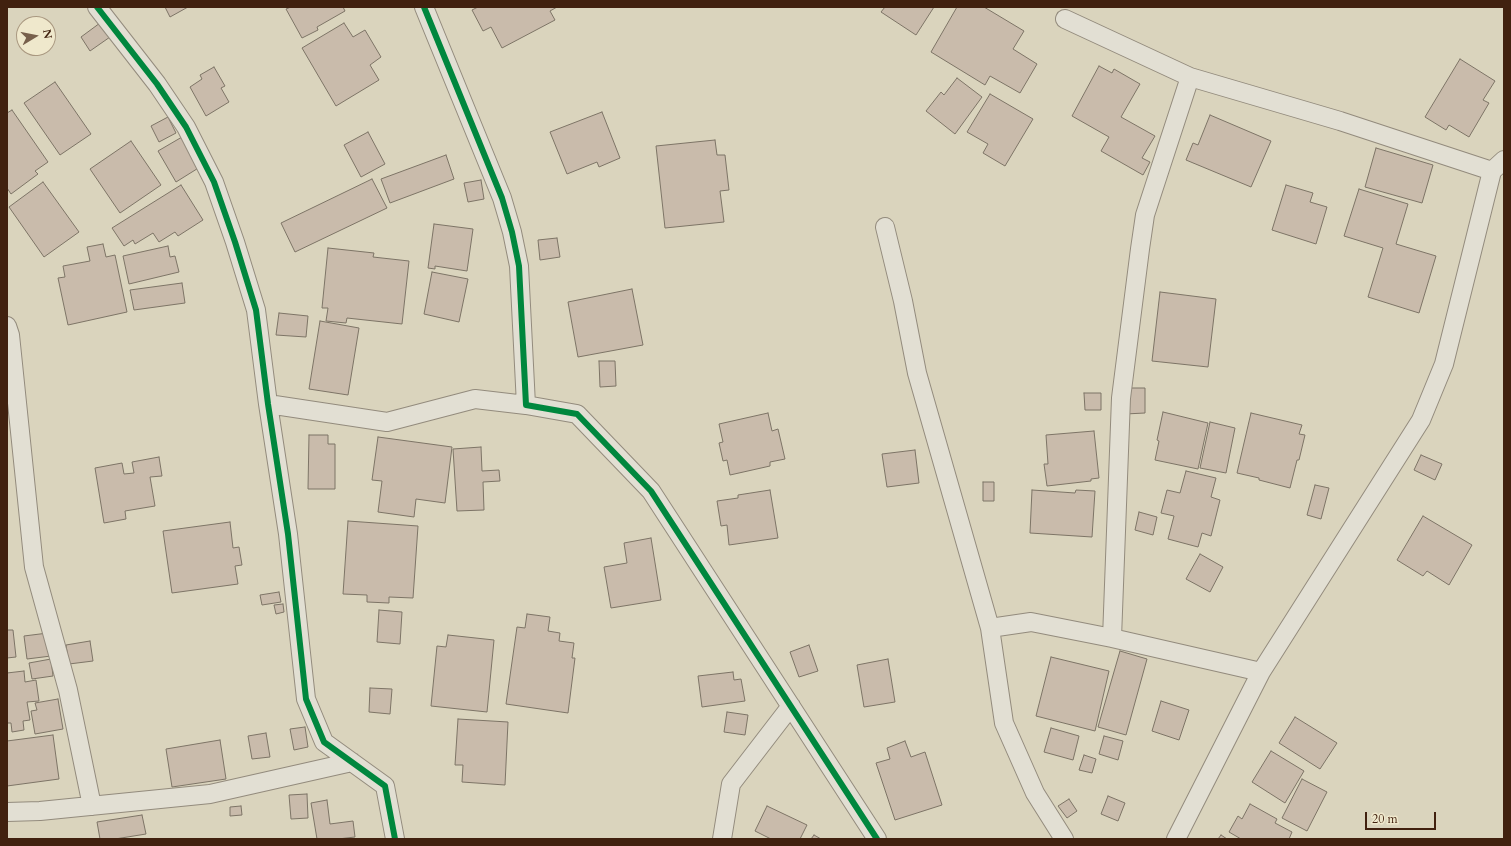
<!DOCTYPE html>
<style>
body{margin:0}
#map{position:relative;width:1511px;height:846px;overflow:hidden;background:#dad4bd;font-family:Cardo,serif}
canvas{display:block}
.frame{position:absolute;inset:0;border:8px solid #41210f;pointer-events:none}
.north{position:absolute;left:16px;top:16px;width:40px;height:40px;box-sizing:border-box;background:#efe8cc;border:1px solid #a99880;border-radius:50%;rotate:80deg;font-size:11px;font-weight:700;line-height:16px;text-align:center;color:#41210f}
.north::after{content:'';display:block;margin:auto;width:14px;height:18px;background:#77604c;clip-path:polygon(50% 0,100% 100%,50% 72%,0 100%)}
.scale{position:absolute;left:1365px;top:812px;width:71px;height:18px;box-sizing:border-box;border:2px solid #41210f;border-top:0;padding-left:5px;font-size:12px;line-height:14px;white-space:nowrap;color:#41210f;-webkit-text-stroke:3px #efe8cc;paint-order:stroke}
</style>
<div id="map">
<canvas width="1511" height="846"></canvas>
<div class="frame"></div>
<div class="north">N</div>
<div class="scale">20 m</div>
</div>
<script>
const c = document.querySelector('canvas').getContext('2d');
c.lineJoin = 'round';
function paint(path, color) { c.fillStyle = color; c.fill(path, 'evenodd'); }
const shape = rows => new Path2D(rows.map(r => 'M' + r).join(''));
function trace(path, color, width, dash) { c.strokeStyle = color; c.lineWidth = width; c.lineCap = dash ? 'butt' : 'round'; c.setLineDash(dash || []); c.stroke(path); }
const building = shape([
 [165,7,188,7,170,17,165,7],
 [291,7,343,7,345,11,317,27,318,30,302,38,286,9,291,7],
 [478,7,557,7,550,11,555,20,502,48,491,27,483,31,472,10,478,7],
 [885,7,934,7,916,35,881,12,885,7],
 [957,7,984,7,1024,31,1013,49,1037,64,1020,93,990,76,985,85,931,52,957,7],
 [100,23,110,37,90,51,81,37,100,23],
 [344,23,353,37,365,30,381,57,370,65,379,80,336,106,302,48,344,23],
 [1460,59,1495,81,1483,100,1489,103,1469,137,1449,125,1446,130,1425,117,1460,59],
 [1099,66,1112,73,1114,69,1140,84,1121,117,1155,136,1142,158,1150,162,1143,175,1101,151,1109,137,1072,116,1099,66],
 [214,67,225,86,221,88,229,102,206,116,190,87,202,79,200,75,214,67],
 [957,78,982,97,955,134,926,111,941,92,944,95,957,78],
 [55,82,91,134,60,155,24,103,55,82],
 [990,94,1033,119,1005,166,983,153,988,144,967,132,990,94],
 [12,110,48,162,35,171,38,174,11,194,7,188,7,113,12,110],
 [602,112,620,158,599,167,597,162,567,174,550,132,602,112],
 [1210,115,1271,141,1251,187,1186,160,1193,143,1198,145,1210,115],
 [168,117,176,133,159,142,151,126,168,117],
 [368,132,385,164,361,177,344,145,368,132],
 [182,137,200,167,176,182,158,151,182,137],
 [715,140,717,155,725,155,729,190,720,191,724,222,665,228,656,146,715,140],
 [131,141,161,185,120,213,90,169,131,141],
 [1376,148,1433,165,1422,203,1365,187,1376,148],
 [446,155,454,179,390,203,381,179,446,155],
 [372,179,387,208,295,252,281,223,372,179],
 [481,180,484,199,468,202,464,183,481,180],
 [43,182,79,232,44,257,9,207,43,182],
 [181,185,203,220,178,236,175,232,159,242,153,233,135,244,133,240,124,246,112,228,181,185],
 [1286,185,1313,193,1310,202,1327,207,1316,244,1272,230,1286,185],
 [1359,189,1408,204,1396,244,1436,256,1419,313,1368,297,1383,248,1344,236,1359,189],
 [434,224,473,229,467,271,435,266,435,269,428,268,434,224],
 [557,238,560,257,540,260,538,240,557,238],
 [103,244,106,257,115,255,127,312,68,325,58,278,65,277,63,266,90,261,87,247,103,244],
 [168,246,170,257,175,256,179,272,129,284,123,256,168,246],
 [328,248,374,253,373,257,409,261,402,324,347,318,346,323,326,321,328,308,322,308,328,248],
 [432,272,468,279,459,322,424,314,432,272],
 [182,283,185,303,134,310,130,290,182,283],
 [632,289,643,345,578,357,568,302,632,289],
 [1160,292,1216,299,1208,367,1152,361,1160,292],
 [279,313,308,316,306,337,276,335,279,313],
 [320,321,359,328,348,395,309,389,320,321],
 [599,361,615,361,616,386,600,387,599,361],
 [1128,388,1145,388,1145,413,1125,414,1128,388],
 [1084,393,1101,393,1101,410,1085,410,1084,393],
 [1163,412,1208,423,1198,469,1155,460,1159,441,1157,440,1163,412],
 [768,413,772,431,778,429,785,459,770,462,770,466,730,475,727,460,723,461,719,443,723,442,719,424,768,413],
 [1251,413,1302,425,1299,434,1305,435,1299,460,1297,460,1290,488,1259,480,1259,478,1237,473,1251,413],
 [1210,422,1235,428,1226,473,1200,468,1210,422],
 [1094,431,1099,478,1091,479,1091,481,1047,486,1044,464,1048,464,1046,435,1094,431],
 [309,435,328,435,328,444,335,444,335,489,308,489,309,435],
 [378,437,452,447,445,503,416,499,414,517,378,512,382,481,372,480,378,437],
 [481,447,482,471,499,470,500,481,483,482,484,510,457,511,453,449,481,447],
 [915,450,919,483,887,487,882,454,915,450],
 [1421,455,1442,464,1435,480,1414,470,1421,455],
 [159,457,162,476,150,477,155,506,125,511,126,519,104,523,95,468,122,463,124,474,134,473,132,462,159,457],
 [1186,471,1216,478,1211,497,1220,500,1211,536,1202,533,1198,547,1168,539,1174,516,1161,513,1167,490,1180,493,1186,471],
 [983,482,994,482,994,501,983,501,983,482],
 [1315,485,1329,488,1321,519,1307,515,1315,485],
 [770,490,778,538,729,545,727,525,721,526,717,501,738,498,738,495,770,490],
 [1032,490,1075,493,1076,490,1095,491,1092,537,1030,533,1032,490],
 [1139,512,1157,517,1153,535,1135,530,1139,512],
 [1423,516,1472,545,1449,585,1427,571,1423,576,1397,560,1423,516],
 [348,521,418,526,413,598,389,597,389,603,367,602,367,595,343,594,348,521],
 [230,522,233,548,239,547,242,565,235,566,238,584,172,593,163,531,230,522],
 [651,538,661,600,611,608,604,567,627,563,624,543,651,538],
 [1200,554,1223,567,1210,592,1186,579,1200,554],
 [279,592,281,602,262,605,260,595,279,592],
 [283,604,284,612,276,614,274,605,283,604],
 [379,610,402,612,400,644,377,642,379,610],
 [527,614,550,617,548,631,560,633,559,641,574,643,572,658,575,658,568,713,506,704,517,627,525,628,527,614],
 [7,630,13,630,16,657,7,658,7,630],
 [48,633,51,656,27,659,24,636,48,633],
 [448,635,494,640,487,712,431,706,437,646,446,647,448,635],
 [90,641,93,661,69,664,66,645,90,641],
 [809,645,818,671,799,677,790,652,809,645],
 [1120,651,1147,659,1126,735,1098,727,1120,651],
 [1051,657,1109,671,1095,731,1036,716,1051,657],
 [51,659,53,676,32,679,29,663,51,659],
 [888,659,895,702,864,707,857,665,888,659],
 [24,671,25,682,36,680,39,701,27,702,30,720,23,721,24,730,12,732,11,723,7,723,7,673,24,671],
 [733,672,734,680,741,679,745,701,702,707,698,676,733,672],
 [370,688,392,689,390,714,369,712,370,688],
 [58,699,63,729,35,734,31,711,37,710,35,703,58,699],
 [1161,701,1189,710,1179,740,1152,731,1161,701],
 [727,712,748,715,745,735,724,732,727,712],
 [1295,717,1337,743,1320,769,1279,743,1295,717],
 [458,719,508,722,505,785,462,782,463,765,455,765,458,719],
 [305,727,308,747,294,750,290,729,305,727],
 [1051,728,1079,736,1073,760,1044,752,1051,728],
 [266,733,270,757,252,759,248,736,266,733],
 [53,735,59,779,7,786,7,741,53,735],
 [1104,736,1123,741,1118,760,1099,754,1104,736],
 [220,740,226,779,172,787,166,749,220,740],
 [905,741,911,757,925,752,942,805,895,820,876,763,890,759,887,748,905,741],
 [1271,751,1304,771,1285,803,1252,782,1271,751],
 [1084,755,1096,759,1092,773,1079,770,1084,755],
 [1302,779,1327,792,1307,831,1282,818,1302,779],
 [307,794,308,818,291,819,289,795,307,794],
 [1108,796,1125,803,1118,821,1101,814,1108,796],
 [1069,799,1077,811,1067,818,1058,806,1069,799],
 [327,800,330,824,353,821,355,837,338,839,317,839,311,803,327,800],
 [1250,804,1277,819,1275,823,1292,832,1289,839,1241,839,1229,832,1238,816,1242,819,1250,804],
 [241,806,242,815,230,816,230,807,241,806],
 [767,806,807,825,800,839,771,839,755,831,767,806],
 [142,815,146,834,115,839,100,839,97,822,142,815],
 [814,835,821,839,811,839,814,835],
 [1221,835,1227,839,1218,839,1221,835]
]);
const street = shape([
 [97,7,157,84,186,127,214,182,235,242,256,310,268,404,288,534,306,699,324,742,385,786,395,839],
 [424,7,502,198,512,232,519,266,526,405,577,414,651,491,877,839],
 [1065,19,1190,77,1340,121,1492,171],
 [885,227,903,301,917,373,990,628],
 [7,326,10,335,34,567,68,690,92,806],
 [268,404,387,422,475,399,526,405],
 [1112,638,1121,398,1140,249,1145,215,1190,77],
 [7,812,40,811,210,794,352,762],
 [722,839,731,784,791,706],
 [1064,839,1035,793,1004,723,990,628,1031,622,1112,638,1261,672],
 [1176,839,1261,672,1421,420,1444,364,1492,171,1504,160]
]);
const cycleway = shape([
 [97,7,157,84,186,127,214,182,235,242,256,310,268,404,288,534,306,699,324,742,385,786,395,839],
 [424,7,502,198,512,232,519,266,526,405,577,414,651,491,877,839]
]);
paint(building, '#c9bbab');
trace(building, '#7d7466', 1);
trace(street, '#938b7d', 20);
trace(street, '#e2dfd3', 18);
trace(cycleway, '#00873e', 6);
</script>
